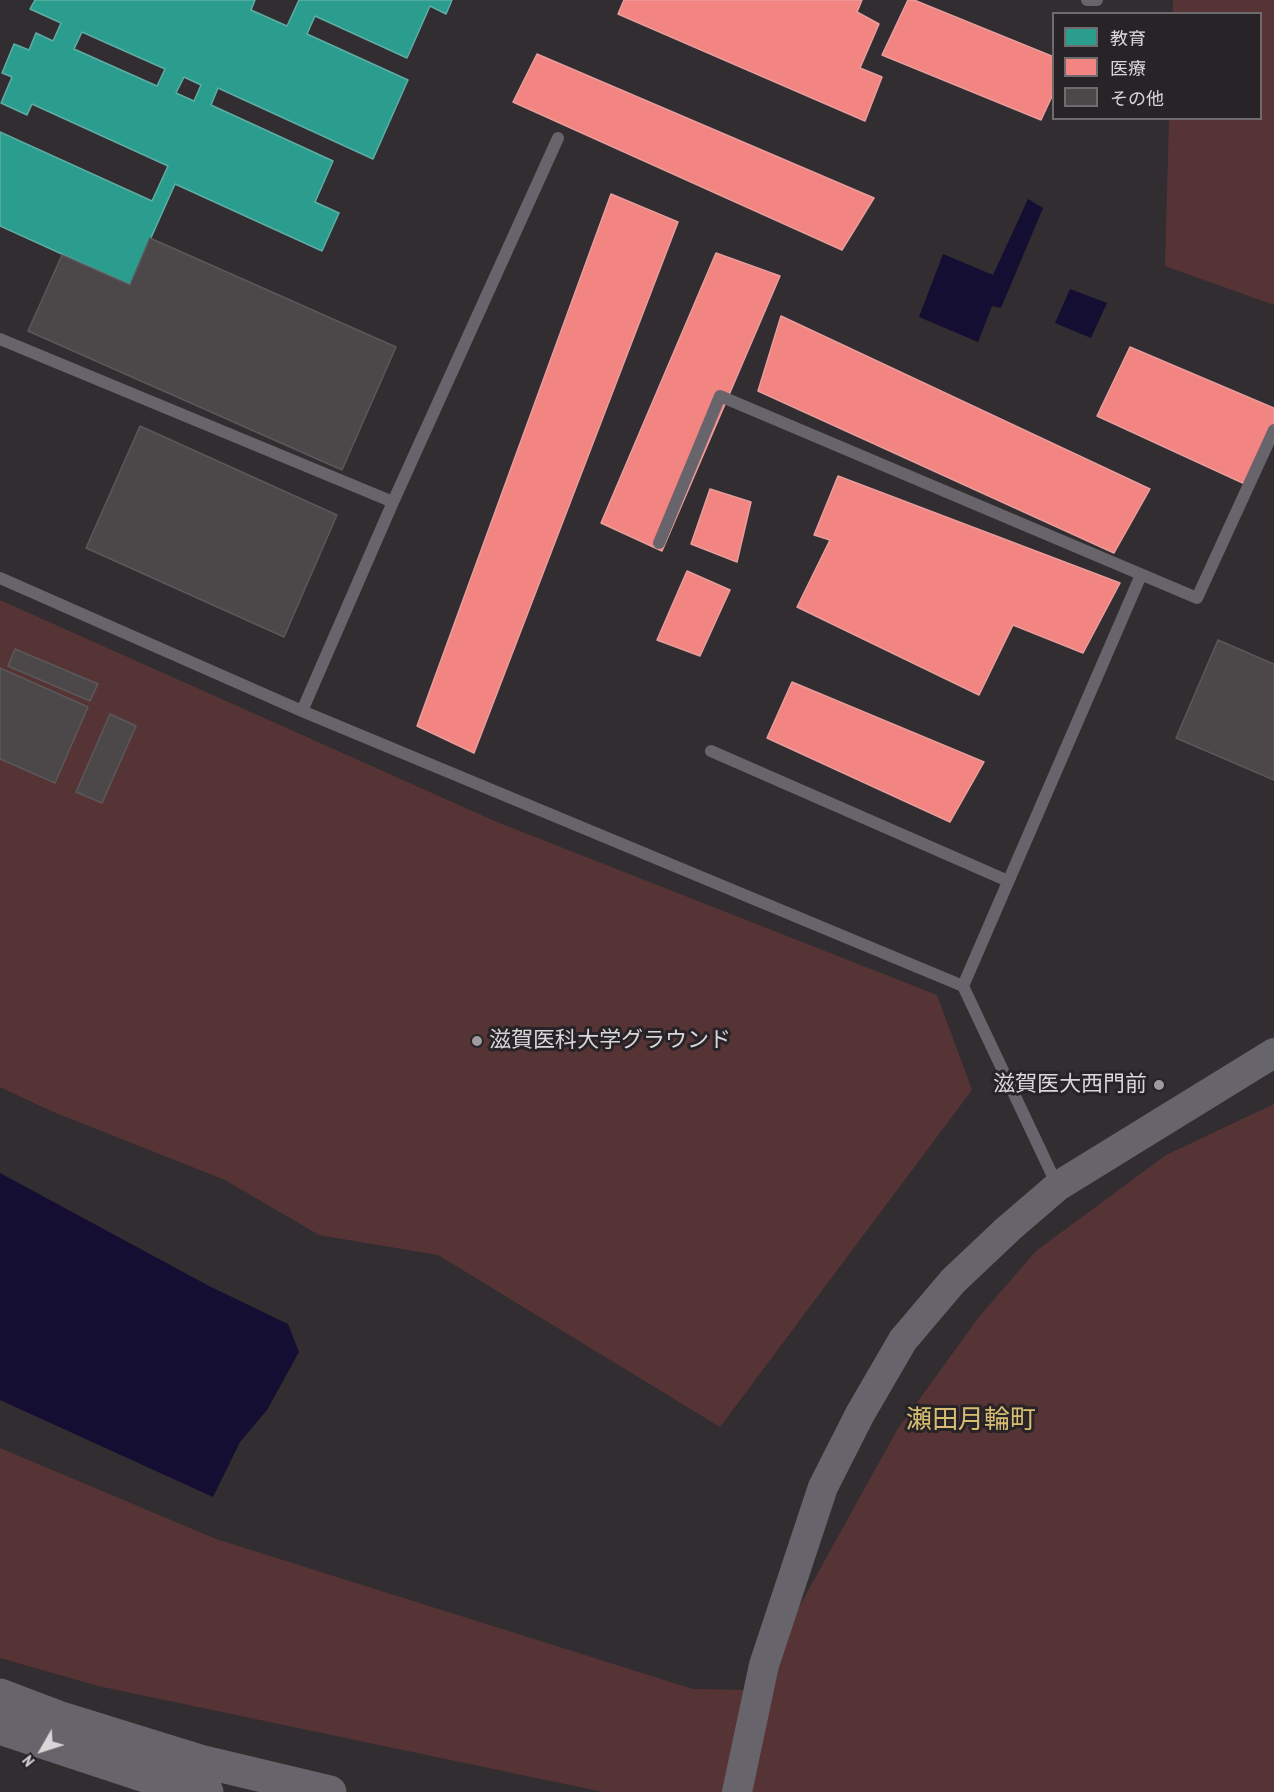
<!DOCTYPE html>
<meta charset="utf-8">
<style>
body{margin:0}
#map{position:relative;width:1274px;height:1792px;overflow:hidden;background:#312d30;font-family:"PT Sans Narrow","Noto Sans JP",sans-serif}
canvas{display:block}
.legend{position:absolute;left:1052px;top:12px;width:210px;height:108px;box-sizing:border-box;background:#282327;border:2px solid #6f6b6e;margin:0;padding:8px 10px;list-style:none;font-size:18px;color:#d9d6d9}
.legend li{display:flex;align-items:center;gap:12px;height:30px}
.legend b{width:30px;border:2px solid #6f6b6e}
.north{position:absolute;left:12px;top:1720px;width:60px;height:60px;-webkit-text-stroke:4px #282327;paint-order:stroke;rotate:231deg;font-size:16px;font-weight:700;line-height:24px;text-align:center;color:#d9d6d9}
.north::after{content:'';display:block;margin:auto;width:21px;height:27px;background:#d9d6d9;clip-path:polygon(50% 0,100% 100%,50% 72%,0 100%)}
</style>
<div id="map">
<canvas width="1274" height="1792"></canvas>
<ul class="legend">
<li><b style="height:16px;background:#2a9d8f"></b>教育</li>
<li><b style="height:16px;background:#f28482"></b>医療</li>
<li><b style="height:16px;background:#4c484a"></b>その他</li>
</ul>
<div class="north">N</div>
</div>
<script>
const c = document.querySelector('canvas').getContext('2d');
c.lineJoin = 'round';
function paint(path, color) { c.fillStyle = color; c.fill(path, 'evenodd'); }
const shape = rows => new Path2D(rows.map(r => 'M' + r).join(''));
function trace(path, color, width, dash) { c.strokeStyle = color; c.lineWidth = width; c.lineCap = dash ? 'butt' : 'round'; c.setLineDash(dash || []); c.stroke(path); }
function drawText(font, color, halo, rows, align = 'center') {
  c.font = font + ' "PT Sans Narrow","Noto Sans JP",sans-serif'; c.lineWidth = 6; c.setLineDash([]); c.textBaseline = 'middle'; c.strokeStyle = halo; c.fillStyle = color; for (const [text, x, y, turn = 0] of rows) {
    c.save(); c.translate(x, y); c.rotate((+turn || 0) * Math.PI / 180); c.textAlign = isNaN(turn) ? turn : align; if (halo) c.strokeText(text, 0, 0); c.fillText(text, 0, 0); c.restore();
  }
}
const green = shape([
 [1173,0,1274,0,1274,305,1165,266,1169,119,1260,118,1260,14,1173,13],
 [0,600,497,822,937,995,972,1090,720,1427,438,1255,319,1235,225,1180,51,1111,0,1087],
 [1274,1104,1274,1792,603,1792,98,1686,0,1658,0,1448,216,1539,693,1689,753,1690,897,1430,979,1317,1036,1251,1166,1155]
]);
const water = shape([
 [1028,199,1043,208,1001,308,992,306,978,342,919,317,943,254,993,275],
 [1070,289,1107,303,1091,338,1055,323],
 [0,1173,209,1286,288,1324,299,1352,267,1410,240,1442,213,1497,0,1400]
]);
const schools = shape([
 [35,0,255,0,251,10,287,26,299,0,452,0,446,14,430,6,407,58,315,16,307,34,408,80,373,159,218,88,211,105,333,161,315,202,339,213,322,251,175,184,130,285,0,226,0,132,152,201,168,166,32,104,27,115,1,103,12,77,2,73,14,44,29,50,36,33,53,41,61,23,30,9,35,0],
 [82,32,165,69,157,86,74,49,82,32],
 [184,77,201,85,194,101,176,93,184,77]
]);
const health = shape([
 [624,0,862,0,857,12,879,24,860,68,882,77,865,121,618,14,624,0],
 [908,0,914,0,1054,57,1054,92,1041,120,882,55,908,0],
 [537,54,874,198,842,250,513,102,537,54],
 [611,194,678,222,474,753,417,726,611,194],
 [716,253,780,276,662,551,601,523,716,253],
 [781,316,1150,489,1114,553,758,391,781,316],
 [1130,347,1274,408,1274,427,1247,485,1097,416,1130,347],
 [838,476,1120,583,1083,653,1013,625,979,695,797,607,830,540,814,535,838,476],
 [710,489,751,502,737,562,691,544,710,489],
 [687,571,730,590,700,656,657,640,687,571],
 [792,682,984,762,950,822,767,738,792,682]
]);
const building = shape([
 [150,238,396,347,342,470,28,331,62,255,130,285,150,238],
 [140,426,337,515,284,637,86,548,140,426],
 [1218,640,1274,664,1274,780,1176,738,1218,640],
 [15,649,98,684,90,701,8,666,15,649],
 [0,668,88,707,55,783,0,759,0,668],
 [110,714,136,726,102,803,76,792,110,714]
]);
const service = shape([
 [1087,0,1097,0],
 [0,339,393,502],
 [659,543,720,396,1197,598,1274,430],
 [0,578,302,711,963,986,1057,1185],
 [302,711,393,502,558,138],
 [711,751,1008,881],
 [963,986,1141,575]
]);
const tertiary = shape([
 [737,1792,764,1665,823,1487,860,1414,903,1340,953,1281,1008,1229,1058,1186,1274,1053]
]);
const primary = shape([
 [0,1695,58,1717,200,1761,330,1792],
 [0,1728,148,1777,207,1792]
]);
const markers = [
 [477,1041,6,"#9e9b9e"],
 [1159,1085,6,"#9e9b9e"]
];
const poiNames = [
 ["滋賀医科大学グラウンド",489,1041],
 ["滋賀医大西門前",1147,1085,"right"]
];
const quarterNames = [
 ["瀬田月輪町",971,1421]
];
paint(green, '#563435');
paint(water, '#140f32');
paint(schools, '#2a9d8f');
trace(schools, '#5eaea5', 1.5);
paint(health, '#f28482');
trace(health, '#ea9d9c', 1.5);
paint(building, '#4c484a');
trace(building, '#5b585a', 1.5);
trace(service, '#68646b', 12);
trace(tertiary, '#68646b', 30);
trace(primary, '#69646c', 33);
for (const [x, y, r, color] of markers) { const dot = new Path2D(); dot.arc(x, y, r, 0, 2 * Math.PI); c.fillStyle = color; c.fill(dot); trace(dot, '#282327', 2); }
drawText('22px', '#d9d6d9', '#282327', poiNames, 'left');
drawText('26px', '#d7be72', '#282327', quarterNames);
</script>
